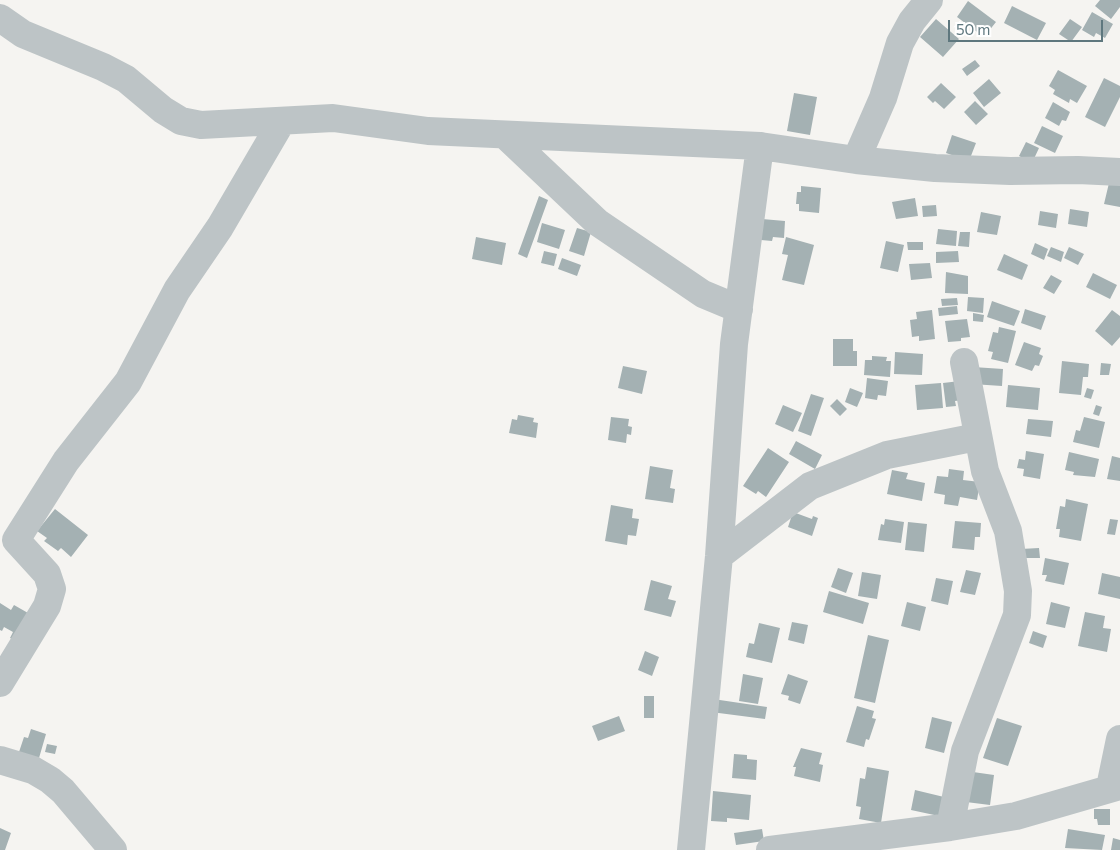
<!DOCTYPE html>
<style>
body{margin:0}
#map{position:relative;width:1120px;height:850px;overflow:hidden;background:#f5f4f1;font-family:Commissioner,sans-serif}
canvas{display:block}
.scale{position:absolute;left:948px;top:20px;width:155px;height:22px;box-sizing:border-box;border:2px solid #5e777e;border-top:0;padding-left:6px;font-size:15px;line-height:18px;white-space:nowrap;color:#5e777e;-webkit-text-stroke:4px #fff;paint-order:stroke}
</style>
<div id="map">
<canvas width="1120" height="850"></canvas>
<div class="scale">50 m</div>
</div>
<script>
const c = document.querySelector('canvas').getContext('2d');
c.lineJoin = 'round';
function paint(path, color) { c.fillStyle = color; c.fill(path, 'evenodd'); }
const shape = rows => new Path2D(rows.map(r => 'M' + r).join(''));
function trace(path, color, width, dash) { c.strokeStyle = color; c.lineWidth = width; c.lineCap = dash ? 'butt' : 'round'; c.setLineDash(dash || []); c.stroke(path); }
const building = shape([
 [1100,0,1120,0,1120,7,1111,19,1095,6],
 [968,1,996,22,984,37,957,17],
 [1012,6,1046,23,1037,40,1004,23],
 [1092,12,1113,24,1105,38,1096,33,1094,37,1082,30],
 [936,19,959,39,943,57,920,37],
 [1070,19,1082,27,1071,42,1059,34],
 [975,60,980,66,967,76,962,69],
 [1058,70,1087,86,1077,103,1070,99,1069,103,1053,94,1055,90,1049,86],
 [1104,78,1120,86,1120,97,1105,127,1085,117],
 [989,79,1001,93,984,107,973,93],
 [941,83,956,97,944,109,935,101,933,103,927,97],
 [794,93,817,97,810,135,787,131],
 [975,101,988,114,976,125,964,112],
 [1053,102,1070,112,1066,121,1062,120,1059,126,1045,118],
 [1042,126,1063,136,1055,153,1034,143],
 [952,135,976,143,969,161,946,153],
 [1026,142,1039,148,1032,163,1019,156],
 [1109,183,1120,185,1120,207,1104,204],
 [801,186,821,188,819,213,799,211,799,204,796,204,797,192,801,192],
 [539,196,548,200,527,258,518,254],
 [915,198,918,216,896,219,892,202],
 [936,205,937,216,923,217,922,206],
 [1070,209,1089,212,1087,227,1068,224],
 [1040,211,1058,214,1056,228,1038,225],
 [981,212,1001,216,997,235,977,232],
 [762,219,785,221,784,238,773,237,772,241,761,240],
 [542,223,565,230,559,249,537,242],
 [577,228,591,232,584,256,569,251],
 [938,229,957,231,956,246,936,244],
 [960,232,970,232,969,247,958,246],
 [476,237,506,243,502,265,472,259],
 [786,237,814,245,804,285,782,280,788,255,782,254],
 [886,241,904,245,898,272,880,268],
 [907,242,923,242,923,250,908,250],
 [1035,243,1048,249,1044,260,1031,254],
 [1051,247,1064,252,1061,262,1047,256],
 [1069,247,1084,254,1078,265,1064,258],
 [544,251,557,254,554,266,541,263],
 [958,251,959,262,936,263,936,252],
 [1004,254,1028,265,1022,280,997,270],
 [562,258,581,265,577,276,558,269],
 [930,263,932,278,911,280,909,264],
 [946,272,968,276,968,294,945,293],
 [1093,273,1117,285,1110,299,1086,287],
 [1051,275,1062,281,1054,294,1043,288],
 [968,297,984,298,983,313,967,311],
 [957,298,958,305,942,306,941,299],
 [992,301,1020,311,1014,326,987,317],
 [957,306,958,314,939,316,938,308],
 [1025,309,1046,316,1041,330,1021,323],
 [932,310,935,339,919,341,919,336,912,337,910,320,917,319,916,312],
 [1112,310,1120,316,1120,337,1112,346,1095,331],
 [973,313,984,315,983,322,973,321],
 [967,319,970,337,961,338,961,341,948,342,945,321],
 [999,327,1016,331,1008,363,991,359,993,352,988,351,993,332,998,333],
 [833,339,853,339,853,351,857,351,857,366,833,366],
 [1024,342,1041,348,1039,354,1043,356,1039,366,1035,365,1032,371,1015,365],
 [895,352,923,354,922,375,894,374],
 [872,356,887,357,886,361,891,361,890,377,864,375,865,360,872,360],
 [1062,361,1089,364,1088,377,1083,377,1081,395,1059,393],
 [1101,363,1111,364,1109,375,1100,375],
 [623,366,647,371,642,394,618,388],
 [973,367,1003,369,1002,386,972,384],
 [867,378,888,381,886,396,878,395,877,400,865,398],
 [960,381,963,400,955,401,956,406,946,407,943,383],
 [941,383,943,408,917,410,915,385],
 [1008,385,1040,388,1038,410,1006,407],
 [850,388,863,393,857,407,845,402],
 [1087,388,1094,390,1091,399,1084,397],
 [811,394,824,398,811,436,798,431],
 [837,399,847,409,840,416,830,406],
 [783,405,802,413,793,432,775,424],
 [1096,405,1102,407,1099,416,1093,414],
 [518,415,534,418,533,422,538,423,536,438,509,433,512,419,517,420],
 [611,417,629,419,628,426,632,427,631,435,627,434,626,443,608,440],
 [1084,417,1105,422,1099,448,1073,442,1076,430,1080,431],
 [1028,419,1053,421,1051,437,1026,434],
 [796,441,822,455,815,469,789,454],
 [768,448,789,462,766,497,758,491,756,494,743,486],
 [1026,451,1044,454,1040,479,1023,476,1024,469,1017,468,1019,459,1025,460],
 [1069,452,1099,459,1095,477,1073,475,1074,472,1065,470],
 [1112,456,1120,458,1120,481,1107,479],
 [650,466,673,470,670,488,675,489,673,503,645,499],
 [949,469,964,471,963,480,980,482,977,500,960,497,958,506,944,504,945,495,934,493,937,476,948,477],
 [892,470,908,473,906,479,925,483,922,501,887,494],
 [1066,499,1088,504,1081,541,1059,537,1060,529,1056,529,1060,506,1065,507],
 [611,505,633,509,632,518,639,519,636,536,628,535,627,545,605,541],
 [55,509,88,535,71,557,61,548,58,551,44,541,47,538,37,531],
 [793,512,812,519,813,516,818,518,812,536,788,527],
 [885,519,904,522,901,543,878,540,881,524,884,525],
 [1110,519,1118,520,1115,535,1107,534],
 [955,521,981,523,980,537,975,537,974,550,952,548],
 [908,522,927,524,924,552,905,550],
 [1039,548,1040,558,1021,558,1021,549],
 [1045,558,1069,563,1064,585,1045,581,1047,575,1042,575],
 [838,568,853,573,846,593,831,587],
 [966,570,981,573,975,595,960,592],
 [862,572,881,575,877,599,858,596],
 [1102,573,1120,577,1120,599,1098,594],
 [936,578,953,581,948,605,931,601],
 [651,580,672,586,668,599,676,601,671,617,644,610],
 [829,591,869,603,863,624,823,612],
 [907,602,926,607,920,631,901,626],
 [1051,602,1070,607,1065,628,1046,624],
 [0,603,11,610,14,605,28,613,16,641,10,638,13,632,4,627,2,631,0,630],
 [1085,612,1105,616,1103,628,1111,629,1107,652,1078,646],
 [792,622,808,625,804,644,788,640],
 [759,623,780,628,772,663,746,657,749,643,754,644],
 [1033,631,1047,636,1043,648,1029,643],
 [868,635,889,640,875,703,854,698],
 [645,651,659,657,652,676,638,670],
 [743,674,763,678,758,704,739,701],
 [788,674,808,681,800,704,788,700,789,696,781,694],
 [644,696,654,696,654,718,644,718],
 [713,699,767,707,765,719,711,712],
 [857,706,874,711,872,718,876,719,869,740,866,739,864,747,846,742],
 [619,716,625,731,598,741,592,726],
 [932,717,952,722,944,753,925,748],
 [997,718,1022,726,1008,766,983,758],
 [31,729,46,734,39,758,19,752,24,737,28,738],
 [47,744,57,746,55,754,45,752],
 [801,748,822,753,819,764,823,765,820,782,794,776,796,767,793,767],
 [734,754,747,755,747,759,757,760,756,780,732,778],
 [867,767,889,771,881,823,859,819,861,807,856,806,860,778,865,779],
 [973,772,994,775,990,805,966,802],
 [915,790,944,797,939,816,911,810],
 [713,791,751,795,749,820,727,818,727,822,711,821],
 [1094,809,1110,809,1110,825,1098,825,1097,819,1094,819],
 [0,828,11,833,5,850,0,850],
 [762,829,764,841,736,845,734,833],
 [1068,829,1105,835,1102,850,1065,848],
 [1113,838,1120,840,1120,850,1111,850]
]);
const minor = shape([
 [0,18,23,34,103,67,126,79,163,110,181,121,201,125,333,118,428,131,760,146,856,160,935,168,1010,171,1078,170,1120,172],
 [505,135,597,222,703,294,739,309],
 [856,160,883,98,900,43,912,21,929,0],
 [719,556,810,486,887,455,977,437],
 [0,683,47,606,52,589,47,574,16,540,66,461,128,382,177,290,220,227,282,121],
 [0,760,33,770,50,780,63,791,113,850],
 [1110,787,1120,739],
 [950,827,965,751,1017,615,1018,591,1008,531,985,471,964,362],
 [691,850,719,556,734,344,760,146],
 [770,850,950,827,1016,816,1120,786]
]);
paint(building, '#a4b1b3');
trace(minor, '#bdc4c6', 28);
</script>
